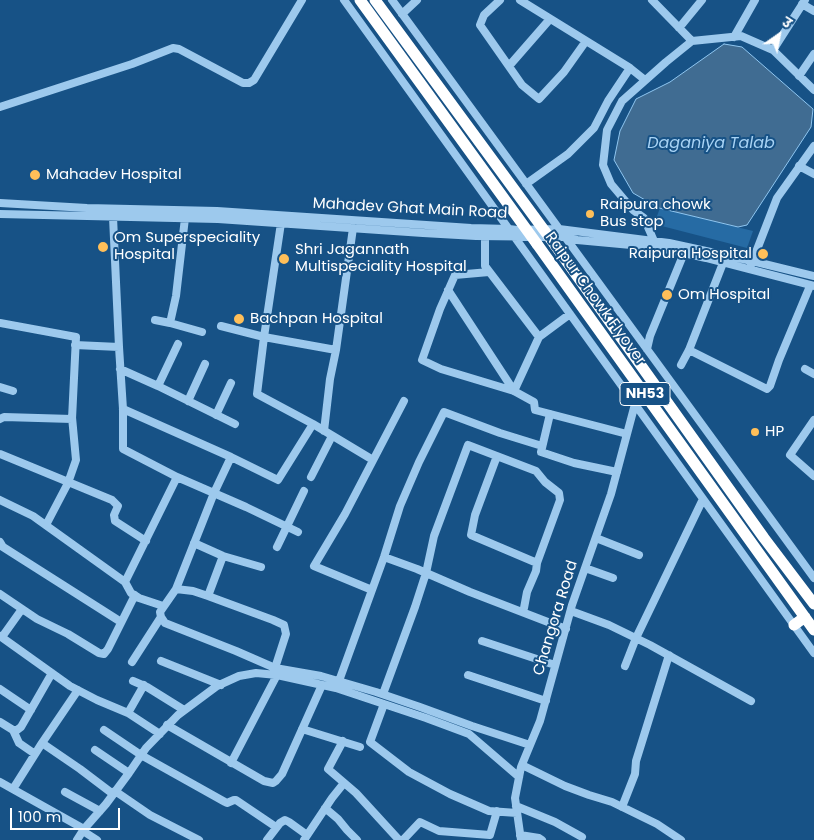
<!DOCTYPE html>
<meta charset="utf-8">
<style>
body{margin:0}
#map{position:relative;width:814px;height:840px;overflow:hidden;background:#175286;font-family:Poppins,"Noto Sans Devanagari",sans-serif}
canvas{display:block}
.north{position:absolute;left:754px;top:10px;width:50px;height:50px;-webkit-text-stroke:4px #175286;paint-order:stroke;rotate:33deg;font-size:14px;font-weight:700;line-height:20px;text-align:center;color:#fff}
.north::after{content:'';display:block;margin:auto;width:18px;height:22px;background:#fff;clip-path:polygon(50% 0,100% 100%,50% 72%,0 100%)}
.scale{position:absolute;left:10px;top:808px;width:110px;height:22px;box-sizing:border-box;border:2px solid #fff;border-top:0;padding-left:6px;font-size:15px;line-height:18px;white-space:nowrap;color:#fff;-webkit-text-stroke:4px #175286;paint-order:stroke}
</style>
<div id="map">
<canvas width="814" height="840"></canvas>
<div class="north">उ</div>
<div class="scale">100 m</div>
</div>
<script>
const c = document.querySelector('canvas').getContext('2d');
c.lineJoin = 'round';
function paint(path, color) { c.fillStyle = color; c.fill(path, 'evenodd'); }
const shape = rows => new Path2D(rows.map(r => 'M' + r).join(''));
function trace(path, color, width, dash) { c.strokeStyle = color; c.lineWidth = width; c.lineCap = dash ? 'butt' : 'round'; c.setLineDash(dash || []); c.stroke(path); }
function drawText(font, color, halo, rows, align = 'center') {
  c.font = font + ' Poppins,sans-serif'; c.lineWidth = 4; c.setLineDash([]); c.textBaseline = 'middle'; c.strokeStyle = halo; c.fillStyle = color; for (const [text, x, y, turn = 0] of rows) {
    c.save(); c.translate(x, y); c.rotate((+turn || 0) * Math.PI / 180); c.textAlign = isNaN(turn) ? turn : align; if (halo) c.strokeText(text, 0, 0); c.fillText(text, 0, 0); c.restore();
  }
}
const green = shape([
 [660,208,753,231,747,248,654,224]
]);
const water = shape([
 [724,44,742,47,813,109,811,127,747,225,738,227,659,208,633,193,614,160,620,131,636,99,670,82,724,44]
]);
const minor = shape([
 [344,0,814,653],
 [392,0,814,578],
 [500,0,484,15,480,25,522,85,539,99,564,72,586,41],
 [520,0,630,68],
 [652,0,692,41],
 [802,4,814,11],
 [402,14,417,0],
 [679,28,702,0],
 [734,37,755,0],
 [773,50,805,0],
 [509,66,550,19],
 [799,76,814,54],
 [0,107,132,64,173,48,179,49,243,83,249,83,254,80,302,0],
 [799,166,814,174],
 [526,184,568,154,594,128,608,101,630,68,645,80],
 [0,203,87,208,217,211,471,228,509,229,517,230,559,229,669,243,752,261,814,276],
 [0,214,218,219,423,233,476,236,565,237,577,240,642,246,670,250,706,258,814,286],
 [113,217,119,347,123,409,123,449,177,477,246,507,298,532],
 [185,218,176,296,170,323,202,332],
 [281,223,264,337,336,350],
 [485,236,485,266,539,337],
 [654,241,644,218,633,210,611,184,603,165,607,130,622,101,666,62,692,41,741,36,773,50,814,90],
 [751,265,777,198,814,146],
 [489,272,455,275,440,309,422,360,441,369,514,391,534,402,535,410,627,434],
 [448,290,514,391],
 [155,320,170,323],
 [0,323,76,337,72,419,4,417,0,419],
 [221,326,264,337,257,394,313,424,373,460],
 [75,345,119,347],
 [647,349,650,336,684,253],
 [689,350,767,389,770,386,779,360,810,286],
 [681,365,689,350,723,263],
 [120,369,158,386,235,424],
 [805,369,814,374],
 [158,386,178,344],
 [0,387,13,391],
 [514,391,539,337,570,314],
 [188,401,205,364],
 [123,409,231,457,278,480,313,424],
 [550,414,541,452,574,463,617,472],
 [216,415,231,383],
 [814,420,790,455,814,476],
 [324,431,330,379,336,350,353,228],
 [0,454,112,500,118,506,114,515,115,521,146,541],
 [497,456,475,515,471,535,537,563],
 [231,457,214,493,176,589,160,612,161,617,165,623,236,651,275,668,321,676,376,692,420,707,472,726,530,745],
 [311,477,332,436],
 [0,500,33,516,125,582,131,593,139,598,163,606],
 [46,525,68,483,76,460,72,417],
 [596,538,639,555],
 [0,542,3,547,121,622],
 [194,543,223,556,261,567],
 [277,547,304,491],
 [384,557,417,569,470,592,566,629],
 [585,568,613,578],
 [125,582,177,477],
 [176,589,193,591,208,596,273,620,284,625,286,634,275,668,277,675,231,763],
 [372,590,314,566,345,514,404,401],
 [0,594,37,619,68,634,99,653,104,654,108,649,135,595],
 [208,596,223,556],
 [571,611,609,625,650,645,751,701],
 [0,636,70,686,97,700,128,713,160,734],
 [2,637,22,609],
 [482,641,555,665],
 [161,661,221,685],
 [132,662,161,617],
 [625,666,636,638,703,499],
 [468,675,546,701],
 [133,681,147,687,184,710],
 [339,681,384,557,400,506,419,462,444,412,500,433,542,446],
 [0,689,31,710],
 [383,694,415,607,426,573,434,536,468,445,536,471,545,482,559,493,560,500,537,563,536,571,527,592,524,608,522,612],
 [384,704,370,742,409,772,450,794,489,811,517,813],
 [128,713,144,685],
 [0,722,13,730,17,730,21,727,52,673],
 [167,725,264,781,273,783,276,781,282,774,322,685],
 [302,729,360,747],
 [13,730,19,743,35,754],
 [104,730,141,755,225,802,227,803,234,800,236,800,276,827],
 [343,741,328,769,356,793,399,840],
 [42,743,80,769,113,794],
 [95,750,129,773],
 [522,765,565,786,589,795,612,802,657,824,681,840],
 [0,782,84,829],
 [13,789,42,743,78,690],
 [115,791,150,815,199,840],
 [65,792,100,811],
 [516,806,555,822,582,837],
 [622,807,635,774,636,761,669,655],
 [325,808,338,819,347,830,357,840],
 [83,831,97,840],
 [520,835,539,838,542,840],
 [77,840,84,829,106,804,129,773,146,748,178,715,217,686,239,676,256,673,277,675,336,688,426,718,469,734,519,777],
 [267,840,280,823,285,820,289,822,307,835],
 [304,840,332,798,344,783],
 [403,840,420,822,439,831,490,835,497,811],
 [521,840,515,798,521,767,540,721,572,605,611,494,635,404]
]);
const highway = shape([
 [537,244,814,630],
 [555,245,764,538,814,604],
 [794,625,805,617]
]);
const highwayBridge = shape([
 [360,0,537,244],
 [375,0,555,245]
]);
const markers = [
 [35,175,6,"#ffbf59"],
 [590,214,5,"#ffbf59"],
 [103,247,6,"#ffbf59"],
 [763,254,6,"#ffbf59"],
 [284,259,6,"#ffbf59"],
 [667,295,6,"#ffbf59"],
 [239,319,6,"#ffbf59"],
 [755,432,5,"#ffbf59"]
];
const shields = [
 [645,394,50]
];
const shieldNames = [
 ["NH53",645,394]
];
const poiNames = [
 ["Mahadev Hospital",46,175],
 ["Raipura chowk",600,205],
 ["Bus stop",600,222],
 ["Om Superspeciality",114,238],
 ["Hospital",114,255],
 ["Shri Jagannath",295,250],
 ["Multispeciality Hospital",295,267],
 ["Raipura Hospital",752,254,"right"],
 ["Om Hospital",678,295],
 ["Bachpan Hospital",250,319],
 ["HP",765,432]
];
const streetNames = [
 ["Mahadev Ghat Main Road",410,209,3],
 ["Raipur Chowk Flyover",595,299,54],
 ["Changora Road",556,618,-73]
];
const waterNames = [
 ["Daganiya Talab",711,144]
];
paint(green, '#266ba4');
paint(water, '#406c92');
trace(water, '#8fc6f0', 1);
trace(minor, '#9dc9ed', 8);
trace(highway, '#fff', 11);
trace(highwayBridge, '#fff', 11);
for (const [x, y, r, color] of markers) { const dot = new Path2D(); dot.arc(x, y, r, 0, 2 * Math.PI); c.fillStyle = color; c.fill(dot); trace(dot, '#175286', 2); }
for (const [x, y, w] of shields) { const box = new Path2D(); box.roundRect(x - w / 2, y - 11.5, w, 23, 4); c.fillStyle = '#175286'; c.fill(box); trace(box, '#fff', 1); }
drawText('bold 14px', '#fff', null, shieldNames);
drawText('15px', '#fff', '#175286', poiNames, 'left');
drawText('15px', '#fff', '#175286', streetNames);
drawText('italic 16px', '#a8d3f5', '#175286', waterNames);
</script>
